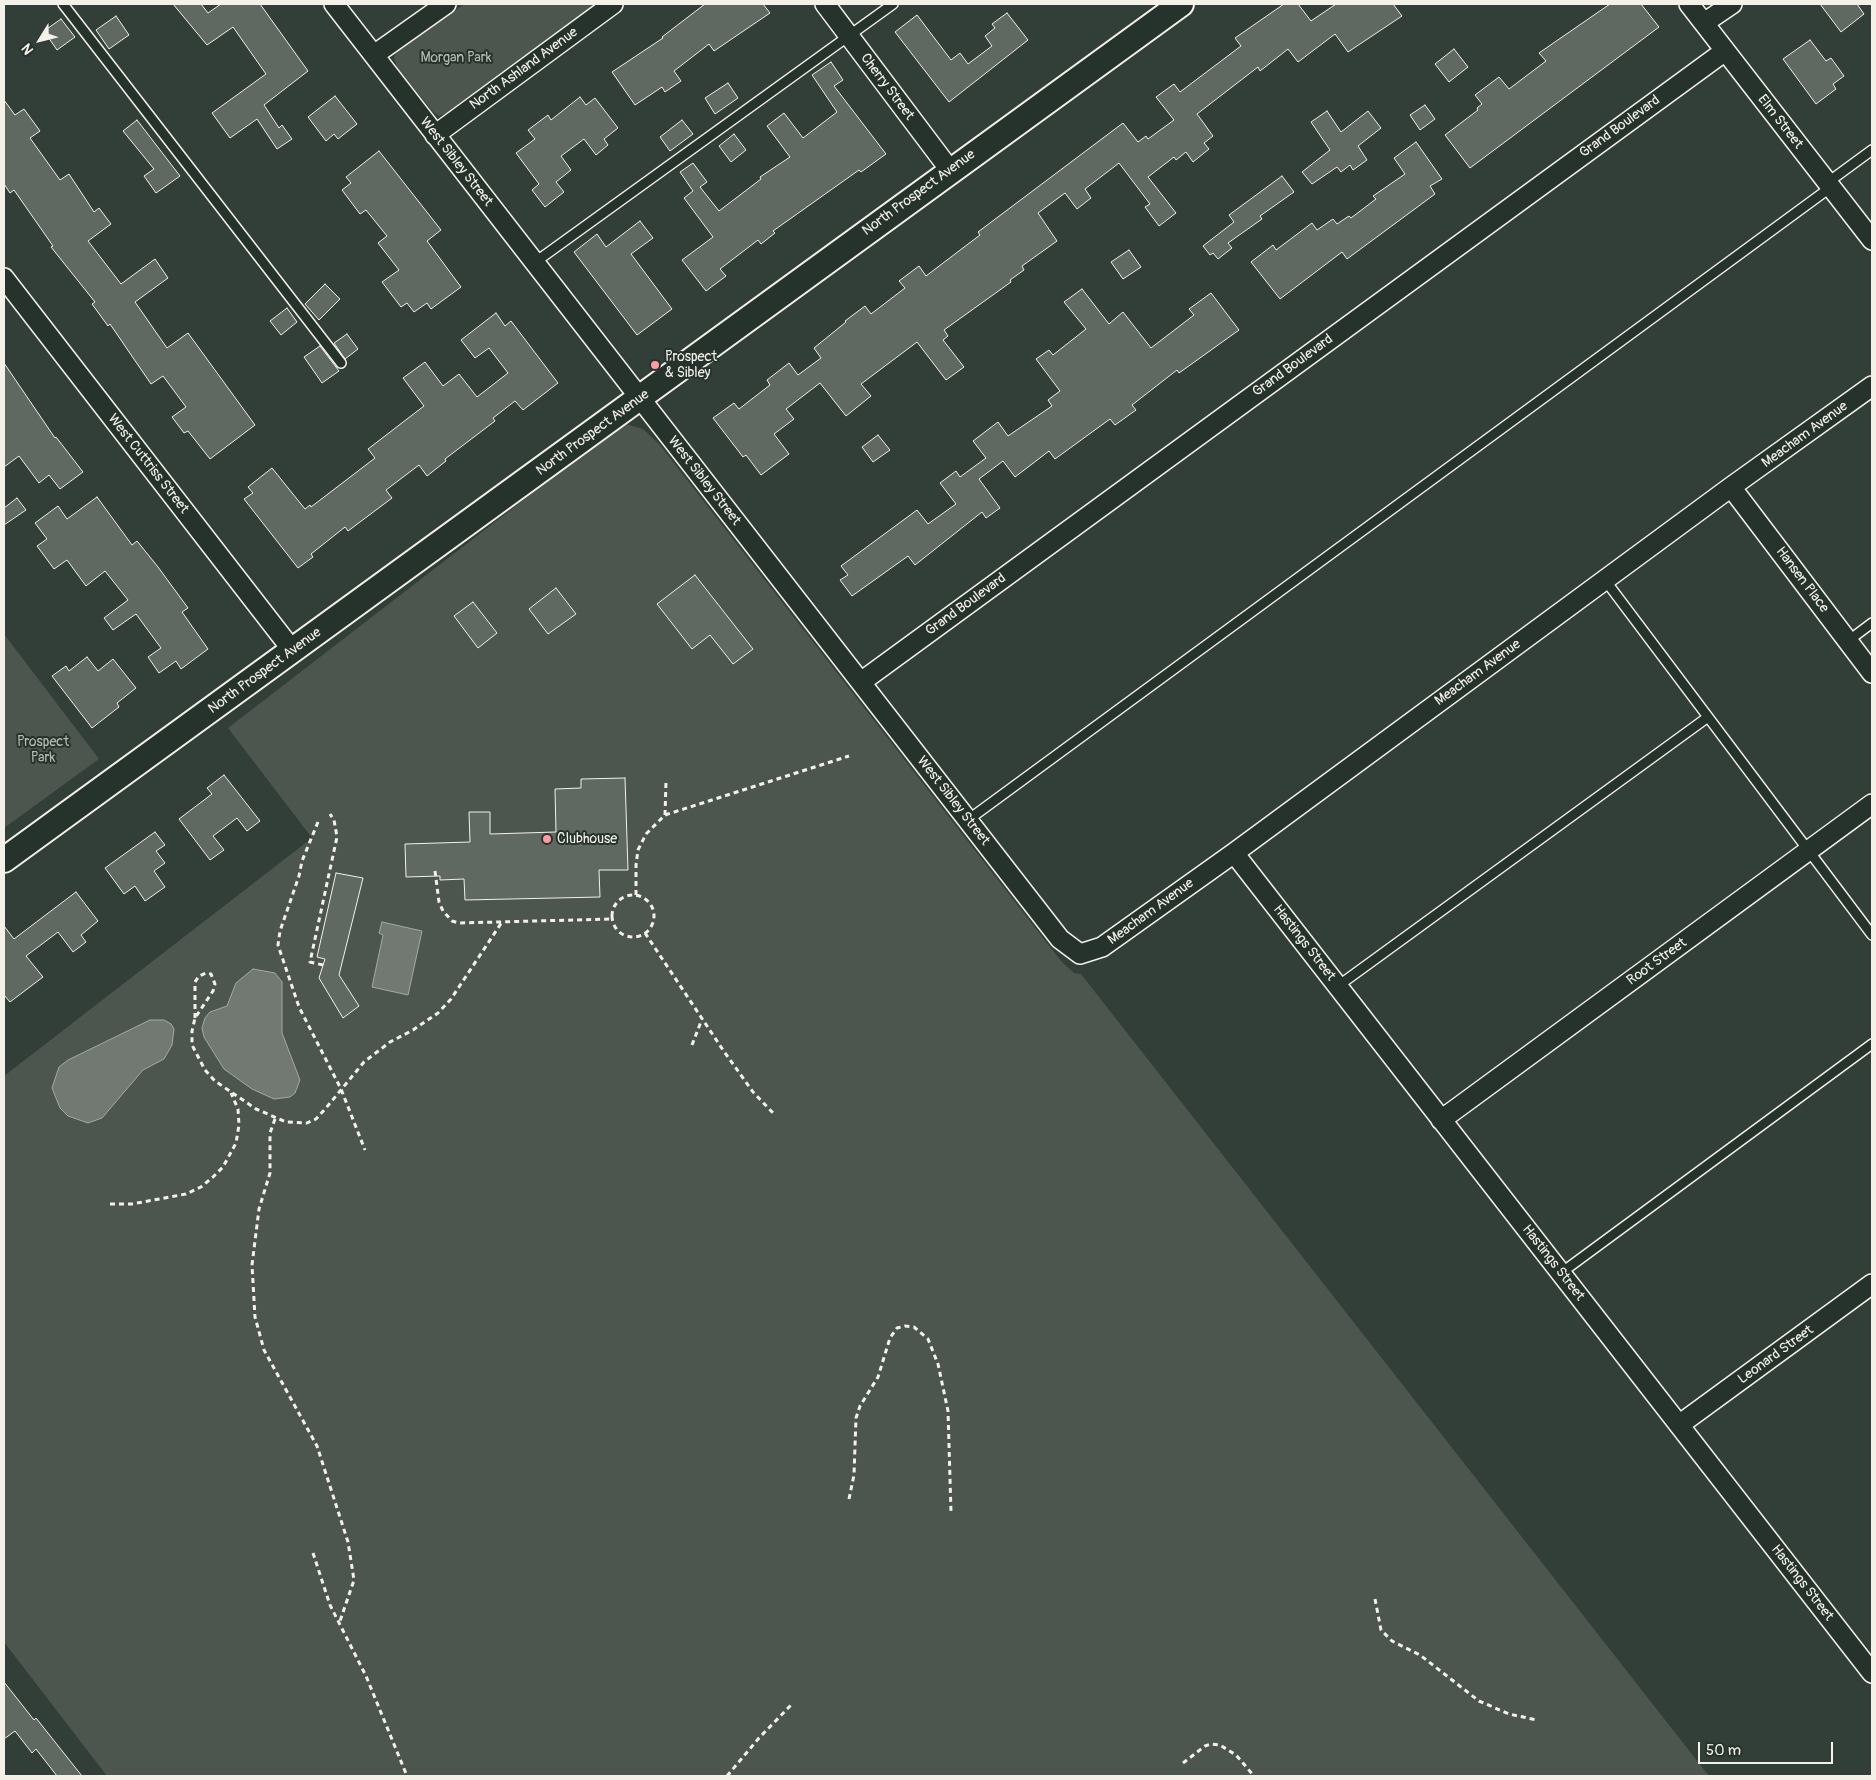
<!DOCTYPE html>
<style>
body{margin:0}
#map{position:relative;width:1876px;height:1780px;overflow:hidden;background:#323e38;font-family:Pangolin,sans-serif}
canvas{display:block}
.frame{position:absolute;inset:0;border:5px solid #f4f1e8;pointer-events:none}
.north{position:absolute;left:15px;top:15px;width:50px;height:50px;-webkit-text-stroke:4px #26332d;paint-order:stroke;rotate:234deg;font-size:14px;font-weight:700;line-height:20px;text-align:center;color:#f4f1e8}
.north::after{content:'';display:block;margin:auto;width:18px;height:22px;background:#f4f1e8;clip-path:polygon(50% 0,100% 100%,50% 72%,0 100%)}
.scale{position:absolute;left:1698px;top:1742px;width:135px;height:22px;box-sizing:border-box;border:2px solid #f4f1e8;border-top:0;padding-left:6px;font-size:15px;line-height:18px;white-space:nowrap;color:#f4f1e8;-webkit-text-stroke:4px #26332d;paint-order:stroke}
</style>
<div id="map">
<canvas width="1876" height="1780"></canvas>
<div class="frame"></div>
<div class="north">N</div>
<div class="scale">50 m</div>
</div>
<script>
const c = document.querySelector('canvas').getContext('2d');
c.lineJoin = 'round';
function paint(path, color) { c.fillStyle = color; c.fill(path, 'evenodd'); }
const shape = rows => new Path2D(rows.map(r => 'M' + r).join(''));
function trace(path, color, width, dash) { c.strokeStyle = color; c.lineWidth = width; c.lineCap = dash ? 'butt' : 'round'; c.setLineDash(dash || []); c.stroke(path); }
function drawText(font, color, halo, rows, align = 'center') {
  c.font = font + ' Pangolin,sans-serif'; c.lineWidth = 4; c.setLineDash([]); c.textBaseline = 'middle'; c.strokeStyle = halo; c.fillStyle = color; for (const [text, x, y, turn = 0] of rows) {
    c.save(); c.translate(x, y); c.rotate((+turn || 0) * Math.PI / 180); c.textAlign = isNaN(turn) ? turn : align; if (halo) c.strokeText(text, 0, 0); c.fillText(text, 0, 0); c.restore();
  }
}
const green = shape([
 [464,4,597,4,447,113,439,116,433,112,397,67,394,57,397,52],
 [626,424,643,429,660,445,1061,961,1074,973,1081,974,1709,1776,107,1776,4,1642,4,1076,312,838,228,728,618,427],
 [4,634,99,759,4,828]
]);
const water = shape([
 [382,922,422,931,408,995,372,987,383,935,379,933,382,922],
 [253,969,275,973,282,982,282,1033,300,1080,295,1093,290,1097,274,1099,252,1089,224,1069,204,1037,202,1028,205,1018,210,1012,227,1006,236,983,253,969],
 [150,1020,164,1020,171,1024,174,1029,172,1045,164,1059,143,1070,102,1118,88,1123,68,1116,60,1108,52,1088,59,1067,68,1060,150,1020]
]);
const building = shape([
 [173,4,201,4,208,13,221,4,260,4,308,71,264,105,279,128,282,125,292,139,277,149,257,119,230,138,212,113,266,74,233,27,207,45,173,4],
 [705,4,763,4,770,13,714,51,709,44,674,71,681,81,665,92,662,87,635,105,612,72,663,38,662,37,705,4],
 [1284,4,1298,4,1311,21,1336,4,1393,4,1402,16,1348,52,1335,34,1298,62,1288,49,1260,71,1258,67,1197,114,1213,136,1204,143,1209,149,1193,162,1186,152,1176,160,1174,157,1148,177,1176,213,1159,226,1145,207,1150,204,1119,163,1085,189,1091,198,1077,209,1065,193,1038,213,1057,241,1022,266,1024,270,1010,280,1011,282,944,330,948,336,943,340,964,367,946,380,917,342,861,384,871,396,846,416,820,383,786,409,794,419,774,434,789,454,761,475,746,455,743,457,713,418,734,403,739,409,770,385,767,380,789,363,798,375,821,358,814,348,846,322,845,321,865,306,871,314,905,288,899,281,919,266,926,276,980,235,978,232,1123,123,1138,142,1146,136,1148,139,1174,120,1156,97,1174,84,1180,92,1241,46,1235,38,1284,4],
 [1610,4,1641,4,1659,27,1470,168,1445,135,1478,110,1477,108,1482,104,1475,95,1499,77,1509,89,1546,61,1539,53,1610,4],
 [1820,4,1857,4,1864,14,1841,32,1820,4],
 [1007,13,1028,40,949,102,895,32,917,15,951,60,960,53,968,64,992,46,985,36,995,28,992,24,1007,13],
 [116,16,129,35,109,49,96,30,116,16],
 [61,19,75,37,57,50,44,31,61,19],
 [1810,40,1826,61,1831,58,1844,76,1833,84,1836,89,1816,104,1783,59,1810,40],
 [1454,49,1468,67,1449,82,1435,64,1454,49],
 [831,62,843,80,834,86,886,154,861,172,859,170,773,231,775,233,761,244,758,240,720,269,726,276,706,291,682,260,713,237,684,198,693,191,680,172,693,163,707,182,700,187,719,211,761,179,760,177,790,157,767,126,784,113,803,138,837,112,812,75,831,62],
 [728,83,738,98,715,114,705,98,728,83],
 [335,96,357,124,338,139,334,134,326,141,308,117,335,96],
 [580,97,586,105,595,98,618,128,604,139,608,145,596,155,584,139,561,156,571,170,556,182,564,192,545,207,532,190,539,184,516,153,535,139,528,130,548,115,551,120,580,97],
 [4,100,15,115,24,109,40,131,30,138,60,180,69,174,94,212,99,208,111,224,88,241,121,284,155,259,168,278,135,302,167,348,188,333,255,425,210,459,188,431,184,433,172,417,186,407,163,376,151,384,110,324,108,326,92,304,95,302,51,247,53,246,14,190,10,193,4,184,4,100],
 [1425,105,1435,119,1420,130,1410,115,1425,105],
 [1327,111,1341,132,1368,111,1381,128,1358,146,1367,160,1353,170,1350,165,1341,172,1337,167,1312,184,1302,172,1330,150,1311,122,1327,111],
 [137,120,180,176,156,193,144,176,154,169,123,131,137,120],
 [682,120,693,134,670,151,660,137,682,120],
 [734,134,746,150,731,162,719,146,734,134],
 [1416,142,1442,179,1430,186,1435,194,1347,259,1342,252,1280,299,1251,262,1273,245,1276,250,1312,223,1317,230,1333,219,1337,224,1349,216,1351,218,1376,199,1373,196,1405,174,1394,158,1416,142],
 [379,151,441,230,427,241,461,287,431,309,427,303,414,312,407,303,401,307,382,282,399,270,378,243,387,236,366,210,360,214,342,190,351,183,346,177,379,151],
 [1282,176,1294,192,1260,216,1262,219,1228,243,1232,248,1218,259,1213,253,1210,255,1203,246,1234,222,1229,215,1282,176],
 [640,221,653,238,631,254,672,309,637,335,574,252,597,234,606,247,640,221],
 [1129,250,1141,267,1123,279,1111,262,1129,250],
 [325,284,340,299,319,320,305,304,325,284],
 [1082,289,1109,324,1123,312,1151,348,1194,315,1189,309,1211,293,1239,330,1179,373,1177,370,1132,405,1136,410,1115,425,1110,419,1055,459,1049,451,1015,477,1003,461,979,479,1000,508,986,518,982,512,915,565,908,556,852,596,840,580,848,575,841,566,917,510,928,524,956,504,940,483,956,471,960,477,986,458,973,441,998,422,1008,436,1052,406,1048,400,1060,391,1036,359,1049,350,1053,355,1086,329,1064,302,1082,289],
 [287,308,297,322,281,335,270,321,287,308],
 [496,313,505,326,511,321,558,383,523,410,515,401,493,418,495,421,445,459,446,461,427,476,419,465,386,490,392,498,348,531,345,527,311,554,313,557,298,568,244,499,253,493,248,487,272,468,305,509,310,505,311,507,375,458,368,449,424,406,403,378,425,362,443,386,459,374,477,397,508,373,489,348,475,358,461,340,496,313],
 [347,334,358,349,345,359,334,343,347,334],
 [320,346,339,371,322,383,304,357,320,346],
 [4,363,55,438,56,437,83,472,60,489,49,475,39,483,19,456,4,467,4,363],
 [878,435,890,450,873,462,862,447,878,435],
 [97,497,132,545,137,541,158,567,188,608,182,612,208,649,181,669,176,661,159,673,148,657,161,648,136,614,113,630,104,618,128,600,105,571,86,586,67,560,54,569,37,546,47,539,35,523,58,506,67,519,97,497],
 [17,498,26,510,4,525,4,508,17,498],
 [695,575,753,649,733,664,710,635,692,649,657,604,695,575],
 [556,588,576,614,548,634,529,609,556,588],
 [473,602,497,633,478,648,454,616,473,602],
 [87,657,98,671,113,659,136,688,117,703,119,707,92,728,52,676,66,666,69,671,87,657],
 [224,775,260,821,247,831,237,818,213,836,224,850,210,860,179,819,212,794,207,788,224,775],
 [625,778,628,870,599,870,600,897,465,900,464,879,440,880,440,876,406,877,405,844,470,842,469,812,490,812,490,834,556,832,555,789,581,788,581,779,625,778],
 [155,832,165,845,156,851,165,863,154,871,165,887,145,901,135,886,124,894,105,868,155,832],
 [336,873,363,878,339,975,359,1006,343,1018,319,978,325,959,317,957,336,873],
 [76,892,98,921,81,935,86,942,73,952,58,932,26,956,43,977,10,1002,4,995,4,926,14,939,76,892],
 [4,1682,34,1720,36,1718,82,1776,57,1776,36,1749,32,1753,15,1731,4,1739,4,1682]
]);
const path = shape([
 [665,815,666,781],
 [318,822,302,861,299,876,280,931,278,945,299,1007,341,1089,365,1150],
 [435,871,439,902,443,911,452,921,459,923,612,919],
 [636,895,636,865,638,850,646,834,665,815,849,756],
 '612 916a21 21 0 1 1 42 0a21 21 0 1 1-42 0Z',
 [645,933,723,1050,753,1092,775,1115],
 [323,965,310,962,337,837,334,820,330,814],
 [195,1018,195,982,199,976,206,973,211,974,215,984,213,991,195,1018,192,1031,192,1045,205,1070,215,1081,256,1109,286,1122,307,1123,316,1119,326,1108,364,1062,390,1042,413,1030,438,1013,451,999,502,922],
 [692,1045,702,1019],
 [275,1119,270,1133,270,1173,259,1209,252,1265,255,1317,264,1350,317,1446,348,1542,354,1580,339,1624],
 [110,1204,132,1204,186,1194,201,1187,213,1177,223,1167,236,1143,239,1125,238,1109,231,1093],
 [849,1499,854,1475,856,1418,860,1406,878,1377,890,1338,897,1328,905,1326,914,1327,928,1339,938,1364,948,1411,951,1512],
 [313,1553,330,1605,366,1676,407,1776],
 [1375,1599,1381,1630,1392,1641,1420,1655,1479,1701,1509,1714,1537,1720],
 [1183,1763,1205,1746,1211,1744,1220,1745,1236,1755,1254,1776],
 [727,1776,759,1738,793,1703]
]);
const service = shape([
 [63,4,341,363],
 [1827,183,1872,150],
 [534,263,893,4],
 [1605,580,1872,935],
 [1848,641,1872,623],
 [968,820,1831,187],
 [1338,986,1708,717],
 [1561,1273,1872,1044]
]);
const minor = shape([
 [334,4,1060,939,1080,954,1102,947,1234,853,1731,487,1872,386],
 [825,4,950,170],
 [1689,4,1872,240],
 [1704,23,1732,4],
 [374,55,446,4],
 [435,135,613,4],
 [4,278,293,651],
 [1731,487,1872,673],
 [861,682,1725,51],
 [1234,853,1872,1673],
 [1441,1120,1872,804],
 [1679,1425,1872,1284]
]);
const tertiary = shape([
 [4,860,1181,4]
]);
const markers = [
 [655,365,5,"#ff9aa2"],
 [547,839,5,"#ff9aa2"]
];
const parkNames = [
 ["Morgan Park",456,58],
 ["Prospect",43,742],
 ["Park",43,758]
];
const streetNames = [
 ["North Ashland Avenue",524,69,-36],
 ["Cherry Street",887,87,53],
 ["Elm Street",1780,122,52],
 ["Grand Boulevard",1620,127,-36],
 ["West Sibley Street",456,162,52],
 ["North Prospect Avenue",919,193,-36],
 ["Grand Boulevard",1293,366,-36],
 ["North Prospect Avenue",593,433,-36],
 ["Meacham Avenue",1805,435,-36],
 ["West Cuttriss Street",148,464,52],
 ["West Sibley Street",704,481,52],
 ["Hansen Place",1802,580,53],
 ["Grand Boulevard",966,605,-36],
 ["North Prospect Avenue",265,671,-36],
 ["Meacham Avenue",1478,673,-36],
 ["West Sibley Street",953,801,52],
 ["Meacham Avenue",1151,912,-36],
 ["Hastings Street",1304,943,52],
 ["Root Street",1657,962,-36],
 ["Hastings Street",1553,1263,52],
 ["Leonard Street",1776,1355,-36],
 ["Hastings Street",1802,1583,52]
];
const poiNames = [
 ["Prospect",665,357],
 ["& Sibley",665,373],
 ["Clubhouse",557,839]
];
paint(green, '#4c564f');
paint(water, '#727972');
trace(water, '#a6a9a1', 1);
paint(building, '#5f6861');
trace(building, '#f4f1e8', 1);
trace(service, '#f4f1e8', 12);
trace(minor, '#f4f1e8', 22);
trace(tertiary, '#f4f1e8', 28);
trace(path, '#f4f1e8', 3, [5, 4]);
trace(service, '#26332d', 9);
trace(minor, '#26332d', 19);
trace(tertiary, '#26332d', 24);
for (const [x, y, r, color] of markers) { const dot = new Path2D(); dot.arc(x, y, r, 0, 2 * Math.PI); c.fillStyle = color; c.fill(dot); trace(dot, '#26332d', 2); }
drawText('14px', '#b9bbb2', '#26332d', parkNames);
drawText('14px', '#f4f1e8', '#26332d', streetNames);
drawText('14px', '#f4f1e8', '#26332d', poiNames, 'left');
</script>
